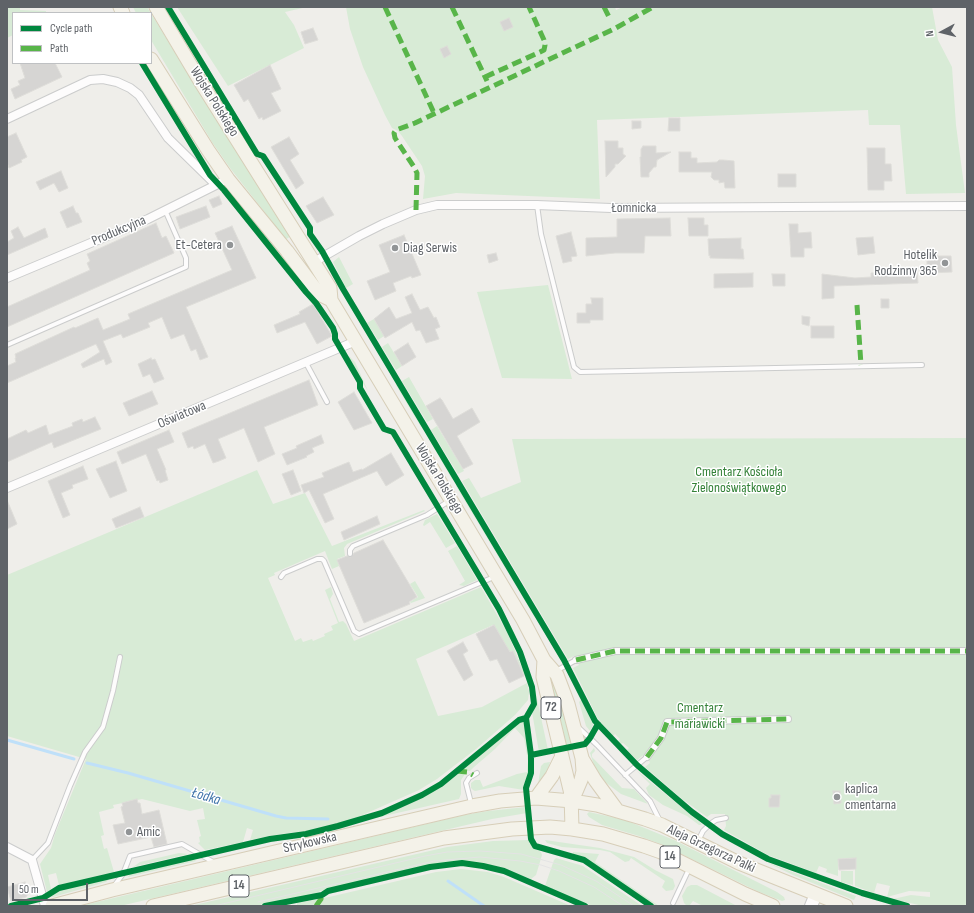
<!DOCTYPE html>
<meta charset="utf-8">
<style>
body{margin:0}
#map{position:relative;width:974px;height:913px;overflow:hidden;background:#efeeea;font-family:"Sofia Sans Condensed",sans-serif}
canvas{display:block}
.frame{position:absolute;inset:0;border:8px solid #5f6368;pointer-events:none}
.legend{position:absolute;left:12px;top:12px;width:140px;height:52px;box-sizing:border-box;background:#fff;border:1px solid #bfc1c3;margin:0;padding:5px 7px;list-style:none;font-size:12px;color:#5f6368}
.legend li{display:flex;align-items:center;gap:8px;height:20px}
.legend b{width:20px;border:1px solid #bfc1c3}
.north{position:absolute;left:922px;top:12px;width:40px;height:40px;-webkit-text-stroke:3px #fff;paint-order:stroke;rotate:263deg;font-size:11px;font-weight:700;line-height:16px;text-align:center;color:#5f6368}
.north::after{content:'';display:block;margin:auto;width:14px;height:18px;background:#5f6368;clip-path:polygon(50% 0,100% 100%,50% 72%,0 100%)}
.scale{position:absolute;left:12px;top:883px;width:76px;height:18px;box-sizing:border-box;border:2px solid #5f6368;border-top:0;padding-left:5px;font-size:12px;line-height:14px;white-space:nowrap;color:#5f6368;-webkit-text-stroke:3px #fff;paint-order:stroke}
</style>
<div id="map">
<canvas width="974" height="913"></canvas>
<div class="frame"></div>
<ul class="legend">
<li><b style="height:5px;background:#00873e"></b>Cycle path</li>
<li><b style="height:5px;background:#58b549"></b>Path</li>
</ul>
<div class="north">N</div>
<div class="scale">50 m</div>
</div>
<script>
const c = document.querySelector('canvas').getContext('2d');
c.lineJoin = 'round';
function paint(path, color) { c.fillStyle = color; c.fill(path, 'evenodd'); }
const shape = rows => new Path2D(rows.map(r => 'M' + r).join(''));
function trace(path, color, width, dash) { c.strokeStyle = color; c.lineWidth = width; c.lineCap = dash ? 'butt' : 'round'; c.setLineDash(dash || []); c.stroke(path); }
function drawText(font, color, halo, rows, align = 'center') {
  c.font = font + ' "Sofia Sans Condensed",sans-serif'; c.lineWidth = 3; c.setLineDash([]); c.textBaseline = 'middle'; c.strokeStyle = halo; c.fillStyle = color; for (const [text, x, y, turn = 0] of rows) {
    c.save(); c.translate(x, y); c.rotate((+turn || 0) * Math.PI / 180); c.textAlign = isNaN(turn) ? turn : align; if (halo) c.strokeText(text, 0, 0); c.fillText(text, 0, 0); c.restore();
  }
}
const green = shape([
 [7,7,20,7,20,10,46,11,46,13,13,13,13,35,7,38],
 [133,7,147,7,200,93,291,236,285,240,270,219,230,168,212,142,151,40,151,13,136,13],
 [164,7,166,7,257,155,254,154],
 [177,7,307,7,285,12,294,25,304,48,228,86],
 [346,7,615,7,616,10,623,7,932,7,938,40,952,67,956,125,965,193,906,194,900,125,869,125,868,110,597,120,600,199,456,193,423,199,425,176,422,166,402,136,398,131,392,128,385,115,363,67,350,29],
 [226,189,276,248,274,249],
 [282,255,301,280,316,301,307,291,281,257],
 [339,257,353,284,346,288,333,262],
 [548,285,572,379,502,378,477,292],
 [374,319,384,336,378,340,367,323],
 [388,343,402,366,396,370,382,347],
 [345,355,350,357,355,362,368,391],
 [409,377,433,419,427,422,402,381],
 [397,384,423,426,421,427,396,385],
 [437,426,464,471,458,474,431,430],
 [427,432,454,478,452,479,426,434],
 [967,438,967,906,923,906,893,899,911,895,930,897,930,892,909,891,887,897,890,886,877,883,874,893,855,886,855,858,838,859,838,876,826,872,827,869,819,866,816,873,768,855,724,830,726,826,725,814,711,814,707,817,682,799,645,767,650,763,646,753,637,760,627,750,629,748,623,743,621,744,618,741,620,739,615,734,613,736,598,719,573,668,579,665,574,656,568,659,462,481,469,478,481,498,521,482,512,439],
 [257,470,273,504,305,493,332,546,424,510,425,511,347,544,344,548,345,556,337,559,339,566,332,569,325,551,274,573,275,575,268,578,295,641,301,638,303,642,312,639,313,641,325,636,324,634,333,630,331,626,338,623,325,590,331,587,333,594,330,599,339,622,343,621,346,624,354,641,481,587,508,634,525,675,524,676,493,625,416,659,438,716,482,707,527,683,529,692,528,700,515,715,476,749,437,779,419,790,349,821,314,830,281,834,250,840,253,830,247,828,243,842,205,850,198,843,200,842,199,837,201,836,197,820,205,819,203,808,190,811,142,799,113,805,114,808,99,812,104,835,101,836,104,849,107,848,114,872,59,885,56,873,48,875,51,889,47,892,40,864,51,848,55,834,86,759,7,736,7,575],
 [458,484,557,650,564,663,563,664,535,615,534,616,456,486],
 [441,511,443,511,482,576,481,577],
 [437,514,455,543,446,548,430,522,424,526,423,525,425,520],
 [457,546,477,580,464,586,459,585,465,581,448,551],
 [415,581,425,598,411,603,410,602,418,597,410,584],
 [486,586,488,586,501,607,513,631,525,658,530,675,512,631],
 [551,677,559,693,572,744,565,746,550,678],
 [532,681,536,694,548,750,539,752,532,712,535,705,535,699],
 [582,699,594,723,590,731,586,726,579,702],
 [520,721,522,721,524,723,530,760,529,772,524,790,499,786,475,791,473,790,471,788,471,783,475,780,480,780,483,787,517,774,527,772,528,761,524,738,515,728,495,749,474,767,470,771,461,770],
 [594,748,595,751,592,754,592,757,622,788,634,789,648,804,621,794,605,782,595,768,590,753],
 [550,762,546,776,538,784,541,766,544,763],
 [636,770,702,824,701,825,699,825,687,816,663,805,649,795,646,788,650,784],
 [457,773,465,774,461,780,461,794,459,799,375,818,433,791],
 [526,807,527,813,492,819,120,906,80,906,464,815,488,811],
 [589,812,625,820,674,840,777,892,784,897,785,900,782,901,757,891,663,845,639,836,602,825,589,817,587,814],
 [530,840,532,847,541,852,542,855,536,875,531,879,495,866,472,862,455,862,436,864,320,891,315,894,255,906,190,906,447,847,493,841],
 [545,840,600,848,634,857,655,870,673,879,675,886,673,890,666,891,662,887,665,881,631,858,629,861,625,862,610,852,600,850,562,847,547,843],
 [573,852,599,854,595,862,659,906,655,906,590,861,573,855],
 [179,853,188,854,133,867,140,862],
 [193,858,196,861,128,877,130,873],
 [556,858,583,866,642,906,590,906,545,886,554,860],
 [766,862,856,896,854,900,793,875],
 [461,869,488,872,504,877,571,906,297,905,297,903,329,897,436,872],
 [841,871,853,871,853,885,841,882],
 [112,877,106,882,53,897,51,897,60,890],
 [691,885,697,885,737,906,703,906,693,901,689,906,687,906,684,903,682,896,687,887]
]);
const stream = shape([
 [7,740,74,759],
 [87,763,128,773,276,816,286,818,328,819],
 [448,881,484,906]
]);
const building = shape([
 [509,18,513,27,504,31,500,22,509,18],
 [313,28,318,40,305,44,301,32,313,28],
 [447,46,451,54,444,58,440,49,447,46],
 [20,63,55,63,62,77,15,99,11,89,20,85,18,81,25,78,20,63],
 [270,65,281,89,271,93,281,111,263,120,262,117,259,119,248,99,244,102,234,85,270,65],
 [669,118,680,118,680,131,668,131,669,118],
 [632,121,641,121,641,128,632,129,632,121],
 [16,133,27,157,21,160,22,162,9,168,7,162,7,137,16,133],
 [289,137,299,154,290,160,304,183,296,189,271,147,289,137],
 [605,141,618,141,618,148,623,148,623,154,626,156,618,164,615,164,615,167,606,177,605,141],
 [643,146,656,146,656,153,671,152,657,160,656,167,654,167,649,173,649,177,641,177,640,157,641,157,641,149,643,146],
 [867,148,885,148,885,164,891,164,892,181,884,181,884,190,868,190,867,148],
 [679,152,691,152,691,158,697,158,697,163,717,162,719,160,723,160,734,161,735,188,725,188,724,182,719,183,719,180,714,180,711,177,712,172,679,172,679,152],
 [61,171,68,188,59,192,54,183,40,190,36,182,61,171],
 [778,174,796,174,796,187,778,187,778,174],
 [219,196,222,204,213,208,209,200,219,196],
 [323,197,334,215,317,223,306,206,323,197],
 [73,206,76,213,78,213,82,222,67,228,60,212,73,206],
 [206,206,210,217,180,229,176,217,206,206],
 [670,218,671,236,645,236,644,253,615,253,586,256,586,238,617,237,617,219,670,218],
 [688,218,704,218,704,225,708,225,708,236,689,236,688,218],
 [156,223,162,238,166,236,174,253,7,327,7,307,90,270,87,263,90,261,87,254,156,223],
 [789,224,798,224,798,233,811,232,812,248,804,248,804,257,791,257,789,224],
 [232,226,256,278,186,307,208,357,200,360,196,349,191,351,184,334,171,339,162,317,148,323,150,327,123,338,121,334,103,341,112,362,106,365,104,359,83,368,81,364,100,352,96,344,7,383,7,366,16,362,15,358,16,358,15,354,74,327,75,328,98,318,103,330,130,319,128,314,232,270,215,233,232,226],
 [18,227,24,238,45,228,48,237,7,255,7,242,14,238,11,231,18,227],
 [571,232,577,256,571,257,572,261,563,263,556,236,571,232],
 [404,235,421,275,412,278,411,276,393,283,396,291,375,300,367,281,390,272,379,245,404,235],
 [873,237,875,253,858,255,856,238,873,237],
 [741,238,741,249,743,249,744,259,710,258,710,255,709,256,708,239,741,238],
 [496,253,498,260,489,263,487,255,496,253],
 [927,256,951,256,952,272,927,273,927,256],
 [917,270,918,283,834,286,834,298,822,299,822,274,855,278,871,277,871,273,897,272,897,271,917,270],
 [753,273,753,287,714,288,714,274,753,273],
 [772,274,785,274,785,286,773,286,772,274],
 [412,294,420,310,428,307,434,318,436,317,440,327,435,329,439,339,426,343,420,330,416,331,412,322,385,338,374,319,389,307,396,319,412,313,405,297,412,294],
 [591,298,603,298,603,320,590,320,590,323,577,323,577,313,586,313,586,304,592,304,591,298],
 [881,299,889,299,889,308,881,308,881,299],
 [313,304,332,336,317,344,305,322,277,333,274,325,300,314,299,312,313,304],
 [802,316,810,317,809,326,802,324,802,316],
 [811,326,834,326,834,338,811,338,811,326],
 [408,343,416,357,402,366,394,352,408,343],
 [151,358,152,360,155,359,164,379,154,383,150,374,143,377,138,364,151,358],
 [309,380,318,405,264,427,275,454,258,462,244,428,218,439,226,458,219,461,213,463,205,444,194,449,193,446,188,448,182,433,309,380],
 [152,391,158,404,129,416,123,403,152,391],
 [354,392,372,423,354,430,338,402,354,392],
 [440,398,442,400,453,419,472,408,480,422,457,436,473,464,463,469,426,406,440,398],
 [95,417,101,429,54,448,52,442,7,462,7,439,26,430,28,433,46,425,49,435,73,426,72,423,82,419,83,422,95,417],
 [169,430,174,442,157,449,166,470,165,470,168,480,160,483,159,480,157,481,146,454,122,464,117,452,169,430],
 [321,435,324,443,312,448,314,452,306,456,307,457,287,465,282,454,297,448,296,446,321,435],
 [391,453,404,475,386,486,377,471,323,494,334,519,325,523,309,490,304,493,301,485,324,477,322,473,349,462,353,472,362,469,362,470,391,453],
 [116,461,127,491,110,498,96,469,116,461],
 [83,466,88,479,72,485,73,488,61,493,70,515,63,518,48,481,83,466],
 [293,470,301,491,291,495,282,474,293,470],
 [7,500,17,524,7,529,7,500],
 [140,507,144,517,116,528,112,519,140,507],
 [377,516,380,524,344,540,341,532,377,516],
 [383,540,417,597,409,602,410,604,364,623,337,560,347,556,351,557,354,553,383,540],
 [494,625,510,652,513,651,524,676,509,683,497,659,490,661,476,634,494,625],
 [463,642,468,651,463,654,473,675,464,681,447,651,463,642],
 [833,791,840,791,841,803,834,804,833,791],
 [771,795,780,795,779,807,769,807,769,798,771,798,771,795],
 [137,799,138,803,140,803,142,814,159,810,167,844,154,847,151,837,118,844,113,825,125,823,121,807,123,806,122,803,137,799],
 [856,858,856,869,839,870,838,859,856,858],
 [25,882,28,894,26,897,11,901,7,887,25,882]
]);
const service = shape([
 [537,205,541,234,574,367,580,372,922,365],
 [7,345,186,267,186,258,165,210],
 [306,363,327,402],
 [350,554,350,550,353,546,427,515,449,501],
 [281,577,284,573,317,559,322,559,324,561,354,631,359,634,494,577],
 [556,671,576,660],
 [579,728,597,745,650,801,660,821],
 [625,775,647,757],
 [471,803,466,783,469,778,477,773],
 [698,841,703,831,710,824,716,820,726,818],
 [32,860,48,843,70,786,85,752,103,727,113,691,120,657],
 [114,886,123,874,130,856,182,844,215,863],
 [673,903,689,869]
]);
const pedestrian = shape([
 [576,660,615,651,967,651],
 [647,757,661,738,667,722,788,719]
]);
const minor = shape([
 [7,119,90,80,103,79,117,82,130,88,139,95,168,138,215,184],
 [314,262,359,236,383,224,416,210,437,205,537,205,611,208,967,206],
 [7,278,148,219,228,179],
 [7,488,356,341],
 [7,847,32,860,45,906]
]);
const secondary = shape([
 [811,906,816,894]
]);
const primary = shape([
 [120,7,123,13],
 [156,7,200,81,330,288,331,300,523,620,544,660,557,675,568,704,582,758,583,771,581,780,572,801],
 [151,59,208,150,228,179,287,251,319,294,331,300],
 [544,660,543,677,571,794,572,829],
 [583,760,595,780,617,810],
 [536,798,552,776,562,756],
 [52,906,112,890,472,806,500,801,536,798,572,801,597,805,645,819,662,825,739,863,846,906],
 [153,906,444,838,512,829,550,827,572,829,603,834,644,846,661,852,745,894,773,906]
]);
const tram = shape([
 [258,902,434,861,480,857,520,861,541,865,559,871,594,887,623,906],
 [214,906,425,856,447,852,480,851,521,854,561,865,596,881,634,906]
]);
const quiet = shape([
 [385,7,434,113],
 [452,7,487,81],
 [604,7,609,17],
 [485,77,540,52,544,50,545,45,544,40,529,7],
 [416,210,417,173,414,167,395,138,394,133,396,130,415,123,552,58,614,29,653,7],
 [857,305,861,365],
 [576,660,615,651,967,651],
 [647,757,661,738,667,722,788,719],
 [457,771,468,772,473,775],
 [316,906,321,899,322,895]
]);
const cycleway = shape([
 [168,7,257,154,263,156,310,228,310,234,322,251,343,289,564,660,595,721,637,765,692,812,722,834,768,859,862,893,907,906],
 [142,63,210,175,224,190,306,292,316,303,333,328,335,334,335,339,360,382,360,388,384,429,393,432,499,609,520,652,532,687,534,704,526,718],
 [531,755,531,773,526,788,531,839,535,846,584,860,651,906],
 [11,906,43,898,59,888,270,839,306,834,338,826,382,813,422,795,441,784,519,720,526,718,531,755,585,744,590,738,598,724],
 [265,906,322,895,328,891,430,867,462,863,483,866,504,871,585,906]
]);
const markers = [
 [230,245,4,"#919496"],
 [395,248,4,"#919496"],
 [945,263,4,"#919496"],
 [837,797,4,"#919496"],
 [129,832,4,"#919496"]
];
const shields = [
 [551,708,20],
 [670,857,20],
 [239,886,20]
];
const shieldNames = [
 ["72",551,708],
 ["14",670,857],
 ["14",239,886]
];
const streetNames = [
 ["Wojska Polskiego",214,102,58],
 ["Łomnicka",634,208],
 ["Produkcyjna",119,231,-23],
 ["Oświatowa",182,415,-23],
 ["Wojska Polskiego",439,479,59],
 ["Strykowska",310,843,-13],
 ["Aleja Grzegorza Palki",711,849,25]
];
const poiNames = [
 ["Et-Cetera",222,245,"right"],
 ["Diag Serwis",403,248],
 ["Hotelik",937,255,"right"],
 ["Rodzinny 365",937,271,"right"],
 ["kaplica",845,789],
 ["cmentarna",845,805],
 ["Amic",137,832]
];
const parkNames = [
 ["Cmentarz Kościoła",739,472],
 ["Zielonoświątkowego",739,488],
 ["Cmentarz",700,708],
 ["mariawicki",700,724]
];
const waterNames = [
 ["Łódka",206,797,16]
];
paint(green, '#d8ebd6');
trace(stream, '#bfe0f9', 3);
paint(building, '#d6d5d3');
trace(building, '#deddd9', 1);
trace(service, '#cbcccc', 6);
trace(pedestrian, '#cbcccc', 8);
trace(minor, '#cbcccc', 10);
trace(secondary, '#cacacb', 14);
trace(primary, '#d7ceb8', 15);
trace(service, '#fdfcfc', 4);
trace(pedestrian, '#fdfcfc', 6);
trace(minor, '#fdfcfc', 8);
trace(secondary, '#fdfcfc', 12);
trace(primary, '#f4f2e9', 13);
trace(tram, '#e4e4e4', 1);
trace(quiet, '#58b549', 5, [10, 5]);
trace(cycleway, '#00873e', 6);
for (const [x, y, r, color] of markers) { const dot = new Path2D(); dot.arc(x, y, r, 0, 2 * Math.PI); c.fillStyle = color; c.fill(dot); trace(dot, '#fff', 1.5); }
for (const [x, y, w] of shields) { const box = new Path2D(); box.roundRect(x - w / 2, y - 11, w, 22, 3); c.fillStyle = '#fff'; c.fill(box); trace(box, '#5f6368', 1); }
drawText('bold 13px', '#5f6368', null, shieldNames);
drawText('14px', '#5f6368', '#fff', streetNames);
drawText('14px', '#5f6368', '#fff', poiNames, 'left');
drawText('14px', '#348238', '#fff', parkNames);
drawText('italic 15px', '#4174aa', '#fff', waterNames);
</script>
